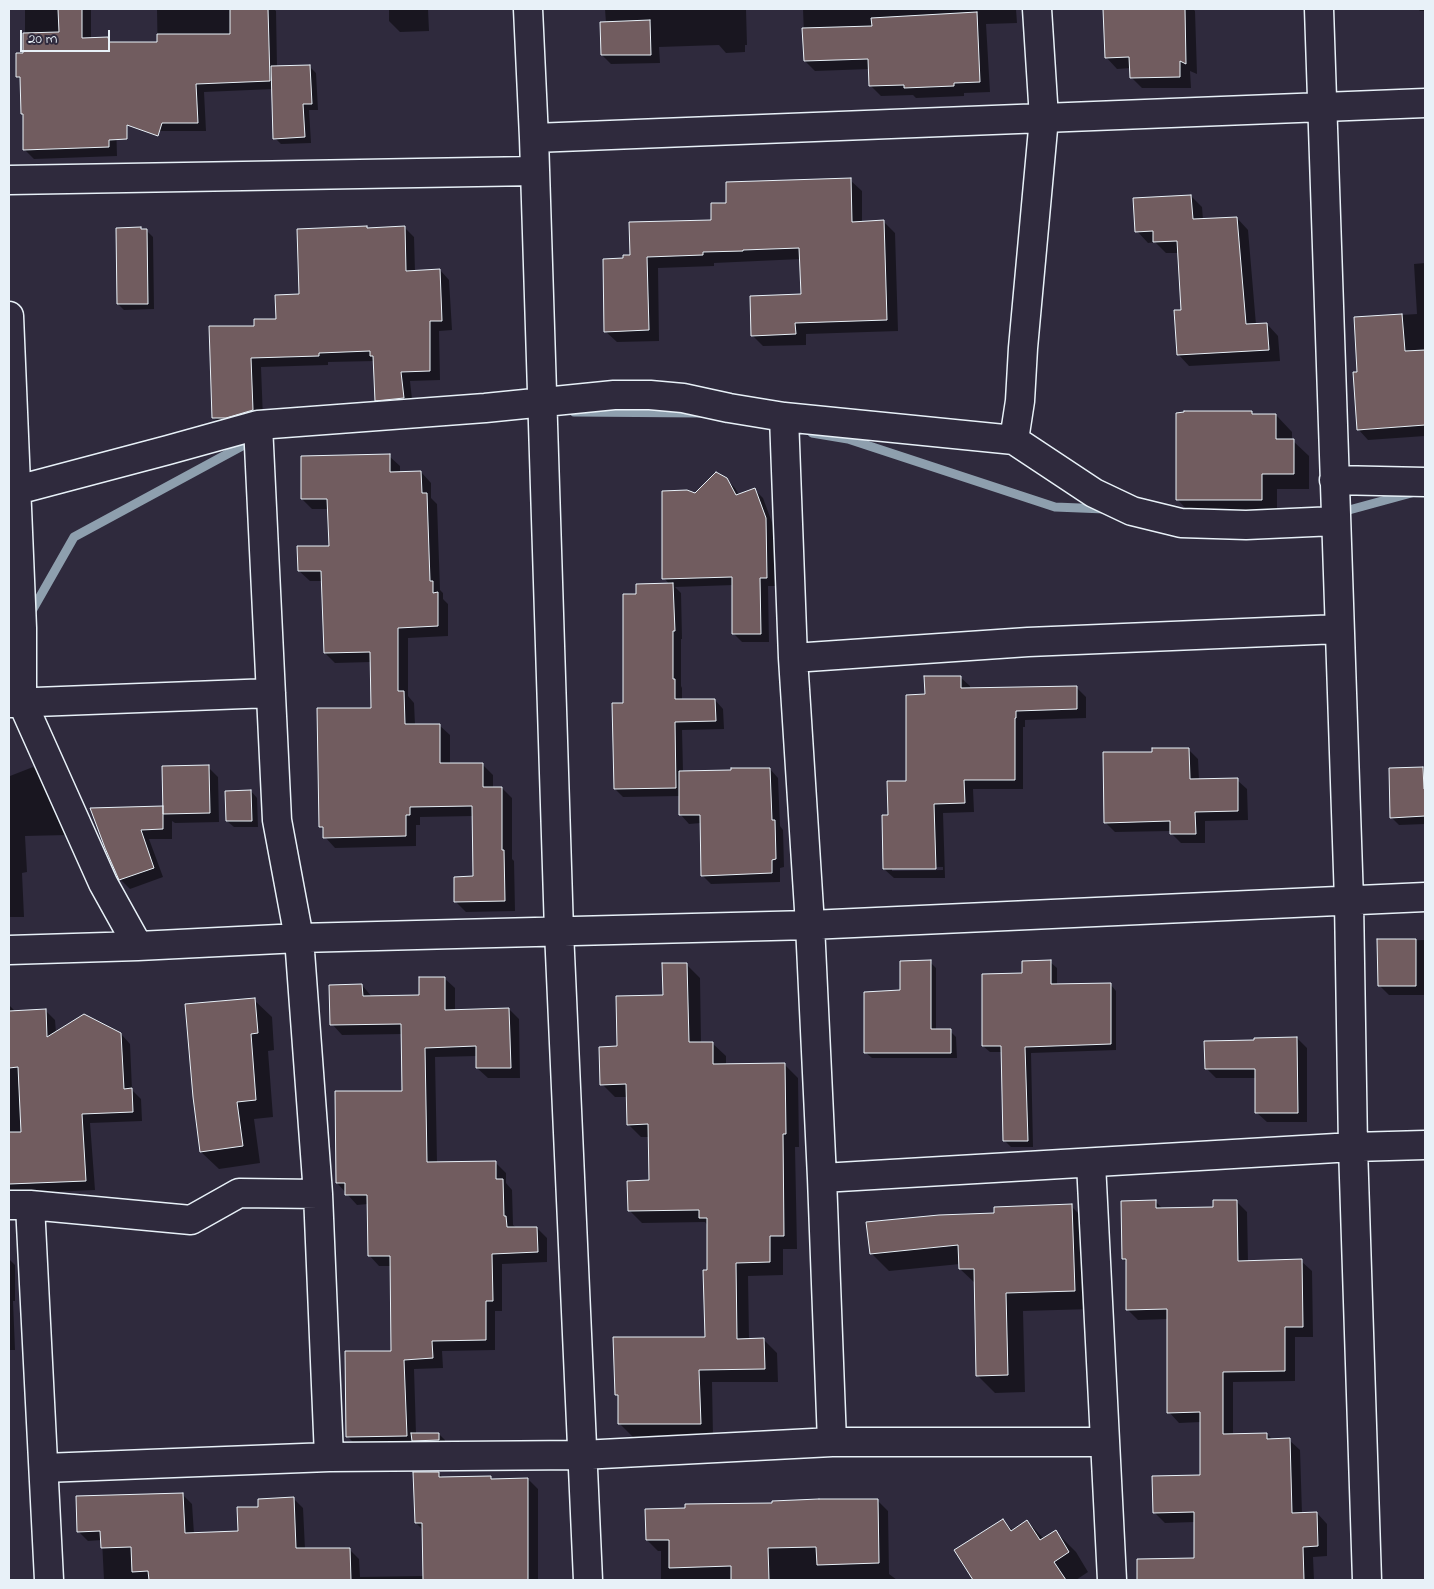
<!DOCTYPE html>
<style>
body{margin:0}
#map{position:relative;width:1434px;height:1589px;overflow:hidden;background:#2f2a3d;font-family:"Indie Flower",sans-serif}
canvas{display:block}
.frame{position:absolute;inset:0;border:10px solid #e8f1f8;pointer-events:none}
.scale{position:absolute;left:20px;top:30px;width:90px;height:22px;box-sizing:border-box;border:2px solid #e8f1f8;border-top:0;padding-left:6px;font-size:15px;line-height:18px;white-space:nowrap;color:#e8f1f8;-webkit-text-stroke:4px #2f2a3d;paint-order:stroke}
</style>
<div id="map">
<canvas width="1434" height="1589"></canvas>
<div class="frame"></div>
<div class="scale">20 m</div>
</div>
<script>
const c = document.querySelector('canvas').getContext('2d');
c.lineJoin = 'round';
function paint(path, color) { c.fillStyle = color; c.fill(path, 'evenodd'); }
const shape = rows => new Path2D(rows.map(r => 'M' + r).join(''));
function trace(path, color, width, dash) { c.strokeStyle = color; c.lineWidth = width; c.lineCap = dash ? 'butt' : 'round'; c.setLineDash(dash || []); c.stroke(path); }
const shadow = shape([
 [25,9,91,9,91,39,114,48,117,156,34,159,25,150,25,117,22,114,21,80,17,76,25,54],
 [157,9,274,9,276,11,277,67,309,66,316,73,318,110,309,110,311,143,281,144,275,138,273,89,204,92,206,131,159,131],
 [389,9,428,9,429,31,400,32,389,21],
 [605,9,746,9,747,45,745,45,745,52,726,53,719,45,659,47,660,63,611,64,602,55,606,23],
 [803,9,1016,9,1017,23,986,24,990,92,964,93,964,96,916,98,913,95,881,96,871,86,870,69,815,71,805,61],
 [1104,9,1193,9,1195,11,1197,74,1190,71,1191,88,1142,88,1131,77,1131,68,1117,69,1106,57],
 [1418,9,1425,9,1425,11,1420,11],
 [850,180,862,191,862,223,883,221,895,233,898,331,806,334,806,345,763,346,752,335,802,296,801,259,714,263,714,266,658,268,659,341,617,342,605,331,624,259,713,222,728,205],
 [1191,196,1202,207,1203,220,1237,218,1248,230,1256,325,1267,324,1278,336,1280,361,1189,366,1178,354,1183,311,1179,253,1166,253,1155,242,1148,243,1137,231],
 [366,227,368,229,404,227,414,237,415,272,440,270,449,280,452,330,439,331,440,380,410,381,413,408,386,410,376,400,375,361,328,362,328,365,261,367,263,420,223,427,214,418,255,327,277,320],
 [140,228,146,230,153,237,154,309,124,310,118,304],
 [1425,263,1425,436,1368,440,1358,429,1358,373,1355,318,1417,314,1414,264],
 [1251,412,1255,415,1276,415,1292,432,1292,440,1309,456,1309,489,1277,489,1277,516,1193,516,1177,499],
 [389,456,400,466,400,473,421,472,431,483,431,498,437,504,440,590,443,593,443,599,448,604,448,636,408,638,408,696,414,703,415,725,439,725,450,735,450,764,482,764,493,775,493,788,502,788,512,798,512,859,514,861,515,911,466,912,455,901,474,878,473,816,420,817,420,825,416,825,416,846,335,848,325,837,324,830,320,826,372,710,371,662,335,663,325,653,323,581,310,581,299,571,331,547,329,509,312,509,302,499],
 [726,479,735,488,739,495,754,489,763,498,774,528,775,586,768,586,769,642,742,642,734,634,734,585,675,587,681,593,682,639,681,639,681,686,682,688,682,700,715,700,723,709,724,729,682,730,683,772,770,769,778,778,780,826,783,830,784,867,780,868,780,882,711,884,702,875,701,823,689,824,681,815,681,796,623,797,615,789,638,595,670,585,664,578,696,494],
 [960,677,970,686,970,689,1076,687,1086,697,1086,718,1025,720,1025,727,1023,727,1023,789,973,789,974,812,943,813,945,878,894,878,884,869,890,817,907,782,926,695],
 [943,867,943,870,892,871,892,868],
 [1188,749,1198,759,1199,780,1237,780,1247,789,1248,820,1205,821,1205,843,1181,843,1171,833,1171,831,1115,832,1105,822,1154,754],
 [9,755,10,776,33,767,43,778,68,835,25,836,27,872,22,873,24,917,9,917],
 [208,767,218,777,219,822,175,823,172,821,172,839,149,839,163,877,130,889,120,879,106,848,162,807],
 [1425,768,1425,824,1399,825,1391,817,1390,769],
 [251,791,257,798,258,827,234,827,227,821],
 [1425,940,1425,995,1389,995,1379,985,1379,941],
 [930,962,936,968,936,1031,950,1031,956,1037,957,1058,872,1058,865,1052,901,992],
 [1050,962,1057,968,1057,985,1110,984,1116,991,1116,1050,1031,1053,1033,1147,1011,1147,1004,1140,1002,1052,990,1052,983,1046,1024,974],
 [687,965,700,978,701,1043,712,1043,726,1056,726,1066,785,1065,798,1078,799,1147,795,1147,797,1249,783,1249,783,1275,748,1276,749,1340,764,1340,777,1353,778,1382,712,1382,713,1437,633,1437,620,1424,620,1398,616,1394,706,1338,708,1226,705,1222,642,1223,629,1210,651,1181,650,1137,641,1137,628,1124,627,1097,615,1097,602,1084,618,1047,665,996],
 [444,978,455,988,455,1011,509,1009,519,1019,520,1078,488,1078,477,1068,477,1056,435,1057,437,1163,495,1162,506,1173,506,1183,512,1190,513,1225,517,1228,537,1228,547,1238,547,1262,502,1264,502,1311,495,1311,495,1350,442,1351,443,1368,414,1369,416,1434,439,1434,445,1440,445,1446,358,1447,348,1437,392,1352,391,1266,379,1266,369,1255,368,1204,357,1205,337,1183,403,1092,402,1034,342,1035,332,1024,362,985,372,997,420,996],
 [254,1000,272,1017,274,1050,268,1051,273,1117,254,1119,260,1163,219,1169,201,1152],
 [9,1005,16,1012,46,1011,55,1020,56,1033,121,1034,130,1044,132,1090,141,1099,142,1121,90,1123,95,1190,29,1193,9,1196],
 [1297,1038,1307,1048,1307,1122,1267,1122,1256,1112,1256,1078,1216,1078,1206,1068],
 [1236,1201,1247,1212,1248,1262,1301,1261,1312,1271,1313,1337,1295,1337,1295,1381,1233,1382,1233,1435,1267,1434,1273,1440,1289,1440,1300,1450,1302,1514,1317,1513,1327,1524,1327,1556,1313,1557,1314,1580,1183,1580,1182,1559,1195,1559,1195,1522,1165,1523,1154,1512,1201,1476,1201,1422,1179,1423,1169,1412,1169,1319,1138,1320,1127,1309,1127,1263,1123,1259,1156,1202,1163,1209,1214,1208],
 [1071,1206,1089,1224,1092,1309,1023,1311,1025,1392,995,1393,977,1375,976,1284,960,1269,960,1264,889,1271,871,1253,995,1214],
 [9,1259,15,1265,15,1301,13,1301,15,1350,9,1350],
 [439,1473,443,1478,490,1477,493,1480,528,1479,538,1489,538,1580,104,1580,102,1540,88,1541,78,1531,182,1494,192,1504,194,1534,239,1532,260,1508,293,1498,303,1508,305,1549,349,1549,359,1559,360,1577,424,1576,423,1530,416,1523],
 [877,1500,888,1511,889,1574,897,1580,661,1580,661,1551,658,1551,647,1540,773,1504],
 [1003,1520,1013,1531,1027,1521,1044,1539,1056,1532,1076,1552,1088,1572,1076,1580,968,1580,973,1577]
]);
const stream = shape([
 [574,412,699,413],
 [812,433,848,439,1055,507,1105,509],
 [1338,513,1415,492],
 [29,616,74,537,255,439]
]);
const building = shape([
 [58,9,82,9,82,38,108,37,109,42,157,42,157,34,230,34,230,9,268,9,270,81,196,84,198,123,162,123,158,136,127,125,127,139,109,140,109,147,23,150,23,114,21,114,20,77,16,77,16,53,23,53,23,33,59,32,58,9],
 [1103,9,1185,9,1186,64,1180,61,1180,77,1130,78,1129,57,1105,58,1103,9],
 [977,12,980,82,954,83,954,86,904,88,904,85,869,86,868,59,804,61,802,28,872,26,871,18,977,12],
 [650,20,651,55,601,55,600,22,650,20],
 [310,65,312,104,303,104,305,137,273,139,271,66,310,65],
 [851,178,852,222,884,220,887,320,795,323,796,334,751,336,750,296,801,294,799,248,743,250,743,251,703,252,703,255,647,257,649,330,604,332,603,259,623,258,623,255,630,255,629,222,711,220,711,203,726,203,726,182,851,178],
 [1191,195,1193,219,1237,217,1246,324,1267,323,1269,350,1177,355,1174,310,1181,310,1177,241,1153,242,1153,231,1135,232,1133,198,1191,195],
 [367,226,367,228,405,226,406,271,440,269,442,321,430,321,430,371,401,372,404,398,375,401,373,356,370,356,370,351,319,353,319,356,251,358,253,410,226,418,212,418,209,326,254,326,254,319,276,319,275,295,299,294,297,229,367,226],
 [141,227,141,229,147,229,148,304,117,304,116,228,141,227],
 [1402,314,1405,351,1425,350,1425,425,1357,430,1353,372,1357,372,1354,317,1402,314],
 [1184,411,1252,411,1252,414,1276,414,1276,439,1294,439,1294,474,1262,474,1262,500,1176,500,1176,413,1184,412,1184,411],
 [390,454,390,472,421,471,422,493,427,493,430,581,433,581,433,593,438,592,438,626,398,628,398,691,404,691,405,724,440,724,440,763,483,763,483,787,502,787,502,850,504,850,505,901,454,902,454,877,473,876,472,806,410,807,410,815,406,815,406,836,323,838,323,827,319,827,317,708,371,708,370,652,324,653,321,571,298,571,297,546,329,546,327,499,301,499,301,456,390,454],
 [716,472,727,478,736,495,755,488,766,518,767,578,760,578,761,634,732,634,732,577,662,579,662,491,687,490,695,493,716,472],
 [673,583,675,631,673,631,673,679,675,679,675,699,715,699,716,721,675,722,676,788,614,789,612,703,623,703,623,594,636,594,636,584,673,583],
 [924,676,961,676,961,688,1077,686,1077,709,1016,711,1016,718,1015,718,1015,780,964,780,965,803,934,804,936,869,883,869,882,815,888,815,887,781,906,781,906,695,925,694,924,676],
 [1152,748,1189,748,1190,779,1238,778,1238,811,1195,812,1196,834,1170,834,1170,821,1104,823,1103,752,1152,752,1152,748],
 [209,765,210,813,163,814,162,766,209,765],
 [1423,767,1424,789,1425,789,1425,816,1390,818,1389,768,1423,767],
 [731,768,770,768,772,820,775,820,776,859,772,860,772,873,701,876,700,815,679,815,679,771,731,770,731,768],
 [251,790,252,821,226,821,225,791,251,790],
 [163,806,163,829,141,830,154,868,119,880,105,848,90,808,163,806],
 [1377,939,1416,939,1416,986,1378,986,1377,939],
 [931,960,931,1029,951,1029,951,1053,864,1053,864,992,900,990,900,961,931,960],
 [1051,960,1051,984,1111,983,1111,1044,1025,1047,1028,1141,1003,1141,1001,1046,982,1046,982,974,1022,973,1022,961,1051,960],
 [662,963,687,963,689,1042,713,1042,713,1064,785,1063,786,1134,783,1134,784,1236,770,1236,770,1262,736,1263,737,1339,764,1338,765,1369,699,1370,701,1424,618,1424,618,1395,615,1395,613,1337,705,1337,703,1270,707,1270,707,1218,699,1218,699,1210,628,1211,627,1181,649,1180,648,1124,627,1125,626,1084,600,1085,599,1047,617,1046,616,996,663,995,662,963],
 [419,977,445,977,445,1010,509,1008,511,1068,476,1068,476,1046,425,1048,427,1162,496,1161,496,1179,503,1179,504,1216,506,1216,507,1227,537,1227,538,1252,492,1254,493,1301,486,1301,486,1340,432,1341,433,1358,404,1360,407,1436,346,1437,345,1351,391,1351,390,1256,368,1256,367,1195,345,1195,345,1183,336,1183,335,1091,402,1091,401,1024,330,1025,329,985,362,984,363,996,419,995,419,977],
 [255,998,258,1033,251,1034,256,1100,237,1102,243,1146,200,1152,193,1097,185,1004,255,998],
 [46,1009,47,1037,84,1014,121,1033,124,1089,132,1088,133,1112,82,1114,86,1181,9,1184,9,1132,21,1132,18,1067,9,1068,9,1011,46,1009],
 [1297,1037,1298,1113,1255,1113,1255,1069,1205,1069,1204,1041,1254,1040,1254,1038,1297,1037],
 [1156,1200,1156,1208,1213,1207,1213,1200,1237,1200,1238,1261,1302,1259,1303,1327,1285,1327,1285,1371,1223,1372,1223,1434,1267,1433,1267,1439,1290,1438,1292,1513,1317,1512,1318,1546,1303,1547,1304,1580,1137,1580,1137,1559,1194,1558,1194,1512,1153,1513,1152,1476,1200,1475,1200,1412,1167,1413,1167,1309,1126,1310,1126,1259,1122,1259,1121,1201,1156,1200],
 [1072,1204,1075,1291,1006,1293,1008,1375,976,1376,974,1269,959,1269,958,1245,870,1254,866,1222,939,1215,994,1213,994,1207,1072,1204],
 [411,1433,439,1433,439,1440,412,1441,411,1433],
 [413,1472,439,1472,439,1477,491,1476,491,1479,528,1478,528,1580,423,1580,422,1523,415,1523,413,1472],
 [183,1493,185,1533,238,1531,237,1507,258,1507,258,1499,294,1497,296,1548,350,1548,351,1580,149,1580,148,1571,132,1572,131,1547,101,1548,100,1531,77,1532,76,1496,183,1493],
 [819,1499,878,1499,879,1563,817,1565,816,1547,768,1548,769,1580,731,1580,731,1566,669,1568,669,1540,646,1540,645,1509,685,1508,685,1504,772,1503,772,1501,819,1499],
 [1003,1519,1011,1531,1027,1520,1040,1540,1056,1530,1069,1552,1054,1562,1066,1580,973,1580,954,1550,1003,1519]
]);
const street = shape([
 [528,9,534,138,559,931,588,1580],
 [1319,9,1349,901,1353,1147,1367,1580],
 [534,138,1425,103],
 [9,180,535,171],
 [9,316,22,628,22,702,103,883,138,946],
 [784,417,793,658,810,925,822,1178,832,1442],
 [258,425,277,820,299,938,318,1194,329,1457],
 [1014,440,1094,493,1132,511,1181,523,1246,525,1335,521],
 [1334,480,1425,482],
 [9,490,17,490,168,450,258,425,485,408,614,395,650,395,683,398,729,408,784,417,1014,440,1020,401,1023,348,1044,118,1037,9],
 [793,658,1028,642,1339,629],
 [9,703,271,693],
 [9,950,138,946,299,938,810,925,1425,897],
 [1091,1163,1112,1580],
 [822,1178,1353,1147,1425,1145],
 [9,1205,30,1205,191,1220,239,1193,318,1194],
 [30,1205,49,1580],
 [44,1468,329,1457,582,1455,832,1442,1104,1442]
]);
paint(shadow, '#0007');
trace(stream, '#8e9fae', 9);
paint(building, '#715c5f');
trace(building, '#e8f1f8', 1);
trace(street, '#e8f1f8', 31);
trace(street, '#2f2a3d', 28);
</script>
